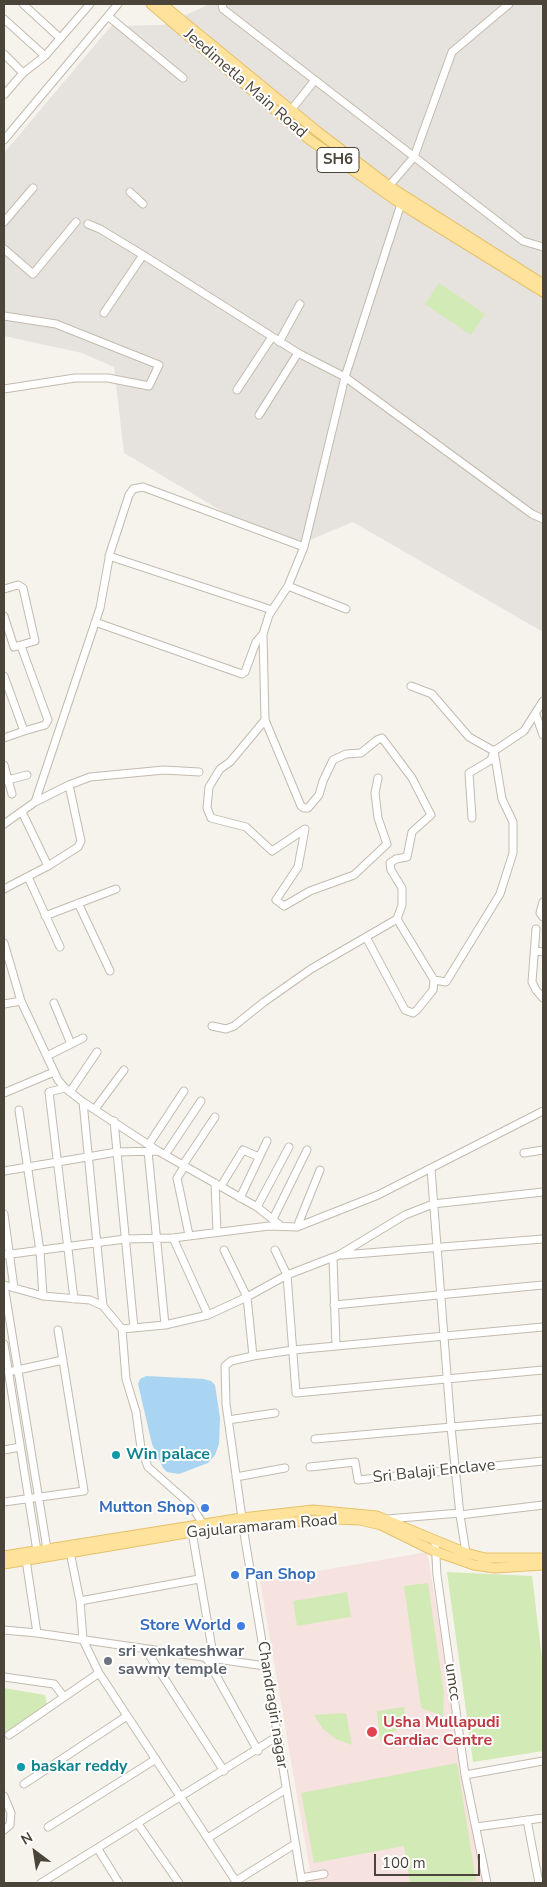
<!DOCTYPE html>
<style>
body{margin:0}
#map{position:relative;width:547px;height:1887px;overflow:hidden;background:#f6f3ec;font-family:"Nunito Sans",sans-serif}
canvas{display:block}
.frame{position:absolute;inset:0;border:5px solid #4b4439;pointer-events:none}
.north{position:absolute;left:10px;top:1827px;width:50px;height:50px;-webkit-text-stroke:4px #fff;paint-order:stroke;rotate:329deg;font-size:14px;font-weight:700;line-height:20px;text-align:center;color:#4b4439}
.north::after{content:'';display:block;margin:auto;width:18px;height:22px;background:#4b4439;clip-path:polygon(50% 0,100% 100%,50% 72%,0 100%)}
.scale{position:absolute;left:374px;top:1854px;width:106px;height:22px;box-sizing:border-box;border:2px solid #4b4439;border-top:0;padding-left:6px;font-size:15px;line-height:18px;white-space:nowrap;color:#4b4439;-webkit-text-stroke:4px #fff;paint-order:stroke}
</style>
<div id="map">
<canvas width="547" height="1887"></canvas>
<div class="frame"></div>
<div class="north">N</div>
<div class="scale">100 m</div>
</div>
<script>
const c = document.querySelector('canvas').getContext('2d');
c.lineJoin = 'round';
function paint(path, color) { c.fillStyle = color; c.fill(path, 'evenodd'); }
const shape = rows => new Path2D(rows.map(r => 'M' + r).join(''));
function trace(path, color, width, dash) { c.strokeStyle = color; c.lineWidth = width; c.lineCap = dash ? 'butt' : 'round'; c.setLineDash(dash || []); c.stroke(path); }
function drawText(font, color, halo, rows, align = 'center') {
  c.font = font + ' "Nunito Sans",sans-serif'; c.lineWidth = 4; c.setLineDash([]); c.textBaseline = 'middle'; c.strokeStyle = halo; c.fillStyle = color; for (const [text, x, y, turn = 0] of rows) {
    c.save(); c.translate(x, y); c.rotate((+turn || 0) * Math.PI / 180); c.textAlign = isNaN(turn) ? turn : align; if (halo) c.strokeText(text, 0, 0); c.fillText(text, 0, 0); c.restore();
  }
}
const industrial = shape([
 [210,4,543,4,543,632,353,522,293,547,237,520,124,453,114,367,82,353,4,336,4,153,111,26,163,25]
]);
const medical = shape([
 [427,1552,484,1883,312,1883,260,1581]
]);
const green = shape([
 [439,283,485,314,471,335,425,304],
 [447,1572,532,1576,543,1667,543,1751,473,1762],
 [428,1583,444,1693,443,1716,421,1708,404,1586],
 [347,1592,351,1617,297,1626,293,1601],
 [4,1688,45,1695,47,1704,33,1716,4,1733],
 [404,1707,405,1716,397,1730,380,1741,377,1711],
 [346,1713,352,1745,336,1739,323,1729,314,1715],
 [457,1763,476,1881,410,1883,404,1846,314,1863,301,1793]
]);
const water = shape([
 [146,1376,204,1379,211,1381,215,1385,220,1418,219,1444,215,1455,208,1463,179,1474,167,1472,163,1468,152,1444,138,1384,140,1379]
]);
const minor = shape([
 [23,4,60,38],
 [222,4,223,9,523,241,543,247],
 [108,16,183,78],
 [4,19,45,56],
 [4,54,23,73],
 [4,95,23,73,45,56,90,4],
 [291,110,315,80],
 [4,140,118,4],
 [389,186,414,157,452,52,509,4],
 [130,192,143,204],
 [4,222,33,188],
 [88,224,100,229,143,255,298,353,345,377,532,514,543,519],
 [4,249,33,274,76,222],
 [104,313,143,255],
 [4,316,56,324,159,365,149,386,108,378,75,378,4,389],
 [279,342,300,304],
 [237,390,272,337],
 [259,415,298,353],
 [109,556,272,610],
 [288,586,346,609],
 [4,589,18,585,23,588,35,641,14,647,4,616],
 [95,622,242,674,245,672,256,642,263,634],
 [21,646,48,720,45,725,24,731],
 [4,676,24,731,4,738],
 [411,686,432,694,469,737,494,751,502,799,513,822,513,853,500,894,446,982,434,980],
 [536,715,543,735],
 [4,765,12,794],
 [378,778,375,793,378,818,387,844,354,875,310,891,284,906,276,900,298,867,305,829,272,851,246,827,211,818,207,808,209,787,220,769,230,762,265,720,263,634,269,615,288,586,304,547,345,377,401,204],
 [4,781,27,775],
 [35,802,100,608,110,553,129,495,133,489,143,487,304,547],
 [22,812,48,866],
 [472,818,469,773,491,760,494,751,524,731,543,701],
 [4,824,35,802,69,785,90,777,164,770,199,772],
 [28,877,60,947],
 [4,889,48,866,78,847,81,841,69,785],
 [543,902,540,913,543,917],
 [78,903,110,971],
 [45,916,116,889],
 [536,929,532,982,536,990,543,998],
 [366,937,405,1010,413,1013,417,1010,433,990,434,980,397,919],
 [4,943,21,1001,58,1080,65,1088,83,1102,158,1151],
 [535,951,543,952],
 [54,1003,71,1044],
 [4,1004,21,1001],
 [212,1026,226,1029,234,1026,264,1002,311,969,397,919,402,905,402,888,391,870,390,863,396,859,407,857,412,832,431,815,412,778,382,738,377,740,361,753,346,754,333,760,323,781,319,795,308,808,304,808,301,806,265,720],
 [47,1056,83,1038],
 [65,1088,49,1092,74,1299],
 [70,1092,97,1052],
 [4,1093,54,1072],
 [83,1102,103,1306],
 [95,1109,124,1070],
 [19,1110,40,1251,43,1296],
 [114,1121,134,1328],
 [149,1144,184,1091],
 [148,1151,165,1325],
 [524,1153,543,1150],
 [165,1155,201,1101],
 [183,1165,215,1117],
 [185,1166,177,1178,189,1235],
 [431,1169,451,1427,460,1515,466,1553],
 [4,1171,117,1152,158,1151,257,1207,281,1226],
 [215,1183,217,1232],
 [221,1186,243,1150,259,1157],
 [240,1198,267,1141],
 [257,1207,289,1147],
 [4,1214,14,1288],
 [273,1219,307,1150],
 [297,1227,320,1170],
 [173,1238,208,1315,247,1297,287,1275,339,1255,405,1215,433,1204,543,1192],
 [224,1250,247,1297,253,1356,293,1350,543,1327],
 [275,1250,287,1275,296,1393,543,1370],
 [4,1255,125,1239,173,1238,269,1226,297,1227,378,1195,543,1111],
 [342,1255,543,1239],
 [333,1258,336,1346],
 [4,1285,43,1296,90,1300,103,1306,122,1329,126,1379,136,1412,141,1448,148,1467,191,1505,203,1524],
 [4,1285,47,1549],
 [334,1305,543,1285],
 [122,1329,165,1325,208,1315],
 [4,1344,37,1551],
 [13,1371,63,1360],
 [228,1420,275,1413],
 [315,1439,543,1419],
 [4,1450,20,1447],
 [310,1467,355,1462,358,1480,543,1461],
 [236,1477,285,1468],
 [4,1502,84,1491,58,1330],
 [460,1515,543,1505],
 [242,1518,226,1404,225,1366,231,1361,253,1356],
 [387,1519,460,1513],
 [243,1527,302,1883],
 [192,1532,214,1660],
 [435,1540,437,1575,465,1775,487,1883],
 [70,1552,80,1601,83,1640,99,1673,237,1883],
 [26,1560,37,1633],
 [80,1601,199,1579],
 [4,1630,37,1633,265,1666],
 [146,1650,224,1771],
 [207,1659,258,1751],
 [4,1677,54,1684,64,1697],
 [9,1735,99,1673],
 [465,1775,543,1761],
 [24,1784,127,1716],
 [4,1796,11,1813,10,1825,4,1830],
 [527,1820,539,1883],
 [138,1824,179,1883],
 [48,1827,156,1759],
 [476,1827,543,1818],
 [208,1838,286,1789],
 [98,1849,119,1883],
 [301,1878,324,1874],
 [236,1881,295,1844],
 [41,1883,278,1736]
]);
const major = shape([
 [151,4,310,140,401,204,543,292],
 [162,4,318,132,389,186,543,284],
 [4,1556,242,1518,313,1510,377,1516,466,1553,485,1558,543,1558],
 [4,1564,192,1532,286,1522,336,1519,360,1520,381,1525,434,1551,474,1565,495,1568,543,1565]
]);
const markers = [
 [116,1455,5,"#0f9aa8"],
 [205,1508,5,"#3f7fe0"],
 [235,1575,5,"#3f7fe0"],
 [241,1626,5,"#3f7fe0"],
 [108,1661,5,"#6b7280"],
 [372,1732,6,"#e0444e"],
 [21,1767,5,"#0f9aa8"]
];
const shields = [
 [338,160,42]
];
const shieldNames = [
 ["SH6",338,160]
];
const streetNames = [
 ["Jeedimetla Main Road",245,84,41],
 ["Sri Balaji Enclave",434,1472,-6],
 ["Gajularamaram Road",262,1527,-5],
 ["umcc",452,1682,82],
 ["Chandragiri nagar",272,1705,81]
];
const cultureNames = [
 ["Win palace",126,1455],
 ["baskar reddy",31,1767]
];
const shopNames = [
 ["Mutton Shop",195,1508],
 ["Pan Shop",245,1575,"left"],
 ["Store World",231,1626]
];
const worshipNames = [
 ["sri venkateshwar",118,1652],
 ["sawmy temple",118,1670]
];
const healthNames = [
 ["Usha Mullapudi",383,1723],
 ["Cardiac Centre",383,1741]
];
paint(industrial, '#e6e2dd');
paint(medical, '#f6e3e0');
paint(green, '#d2eab5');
paint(water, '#a9d4f2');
trace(minor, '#c2bbae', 9);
trace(major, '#e6c16a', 11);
trace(minor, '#fff', 7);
trace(major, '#ffe39c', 9);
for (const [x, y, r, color] of markers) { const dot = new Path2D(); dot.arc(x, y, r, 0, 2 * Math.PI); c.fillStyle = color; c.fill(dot); trace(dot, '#fff', 2); }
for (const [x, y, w] of shields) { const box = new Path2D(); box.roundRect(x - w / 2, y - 12.5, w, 25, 4); c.fillStyle = '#fff'; c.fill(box); trace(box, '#4b4439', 1); }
drawText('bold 15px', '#4b4439', null, shieldNames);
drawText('16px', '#4b4439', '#fff', streetNames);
drawText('bold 16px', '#0d838f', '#fff', cultureNames, 'left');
drawText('bold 16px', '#366cbe', '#fff', shopNames, 'right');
drawText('bold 16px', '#5b616d', '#fff', worshipNames, 'left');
drawText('bold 16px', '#be3a42', '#fff', healthNames, 'left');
</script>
